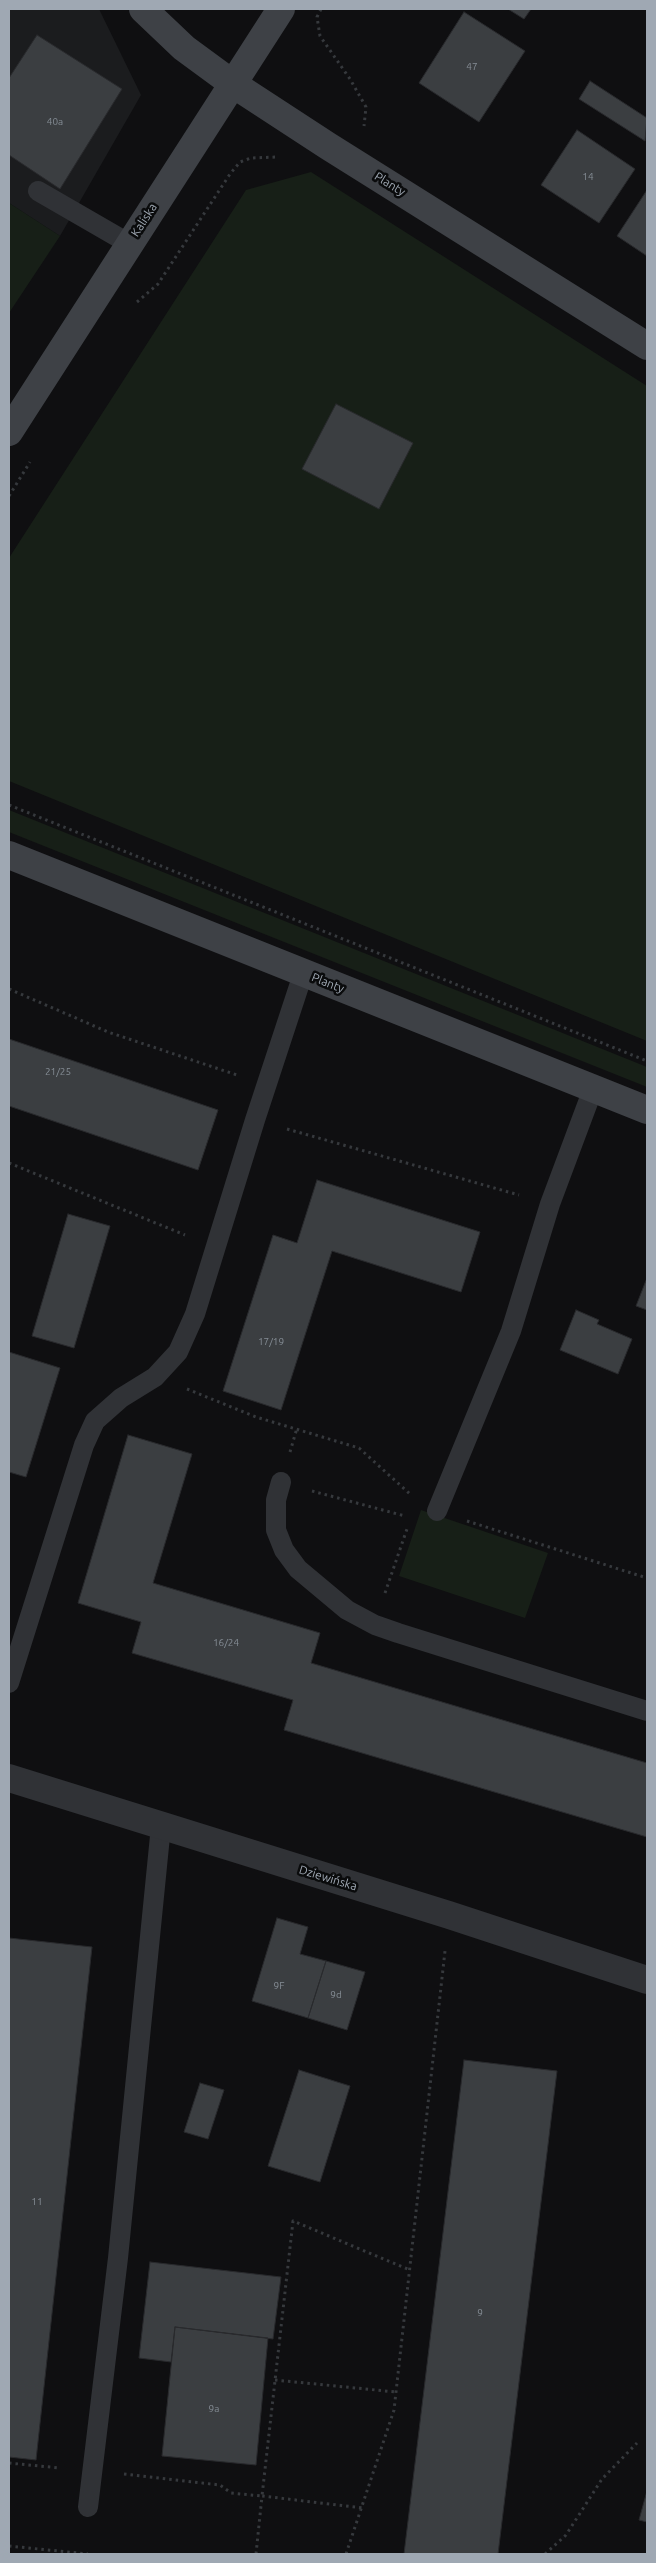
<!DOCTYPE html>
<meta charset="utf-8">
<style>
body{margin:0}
#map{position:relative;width:656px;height:2563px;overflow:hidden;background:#0f0f11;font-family:Ubuntu,sans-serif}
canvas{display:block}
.frame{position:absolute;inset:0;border:10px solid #9fa8b3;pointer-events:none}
</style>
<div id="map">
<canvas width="656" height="2563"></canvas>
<div class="frame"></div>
</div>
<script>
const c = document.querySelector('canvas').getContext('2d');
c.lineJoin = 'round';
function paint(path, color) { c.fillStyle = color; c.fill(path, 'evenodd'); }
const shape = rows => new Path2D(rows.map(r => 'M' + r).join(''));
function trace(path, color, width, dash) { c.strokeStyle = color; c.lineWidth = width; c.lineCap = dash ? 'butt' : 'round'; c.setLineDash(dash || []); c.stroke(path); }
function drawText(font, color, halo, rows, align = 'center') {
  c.font = font + ' Ubuntu,sans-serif'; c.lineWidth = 5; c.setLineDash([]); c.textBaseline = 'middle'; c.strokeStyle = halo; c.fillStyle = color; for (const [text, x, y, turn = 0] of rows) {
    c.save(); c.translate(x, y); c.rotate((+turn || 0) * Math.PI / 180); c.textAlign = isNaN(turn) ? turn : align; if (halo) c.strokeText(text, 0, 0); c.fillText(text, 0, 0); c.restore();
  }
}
const built = shape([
 [9,9,99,9,141,95,60,236,9,203]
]);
const green = shape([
 [311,172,647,386,647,1041,9,781,9,558,246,190],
 [9,203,60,236,9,313],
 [9,810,647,1067,647,1087,9,832],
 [421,1510,548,1553,525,1618,399,1576]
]);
const building = shape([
 [508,9,531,9,524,19,508,9],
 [464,12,525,51,479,122,419,83,464,12],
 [37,35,122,89,60,189,9,155,9,78,37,35],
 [590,81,647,118,645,141,579,99,590,81],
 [577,130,635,169,599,223,541,185,577,130],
 [647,190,647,256,617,236,647,190],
 [336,404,413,443,379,509,302,469,336,404],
 [9,1039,218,1110,198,1170,9,1106,9,1039],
 [317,1180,480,1232,461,1292,332,1251,281,1410,223,1391,273,1235,297,1243,317,1180],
 [68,1214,110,1226,74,1348,32,1336,68,1214],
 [647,1278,647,1310,636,1306,647,1278],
 [576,1310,599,1320,597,1324,632,1339,618,1374,560,1350,576,1310],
 [9,1352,60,1368,26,1477,9,1472,9,1352],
 [128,1435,192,1454,153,1583,320,1633,311,1663,647,1763,647,1837,284,1730,293,1700,132,1653,141,1622,78,1603,128,1435],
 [277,1918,308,1927,300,1954,326,1961,308,2018,252,2001,277,1918],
 [9,1938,92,1947,36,2460,9,2457,9,1938],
 [326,1961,365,1972,347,2030,308,2018,326,1961],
 [464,2060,557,2071,498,2554,404,2554,464,2060],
 [299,2070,350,2086,320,2182,268,2166,299,2070],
 [200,2083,224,2090,208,2139,184,2132,200,2083],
 [150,2262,281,2277,273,2339,175,2327,171,2362,139,2358,150,2262],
 [175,2327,268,2338,256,2465,162,2456,175,2327],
 [647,2491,647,2522,639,2520,647,2491]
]);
const path = shape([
 [321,9,317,17,320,36,350,79,366,107,364,126],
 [137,302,158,284,230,174,240,162,251,158,276,157],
 [9,496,30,462],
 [9,805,647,1061],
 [9,989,108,1032,237,1075],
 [287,1129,519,1195],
 [9,1163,185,1235],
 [187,1389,256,1417,359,1448,410,1494],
 [290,1452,297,1428],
 [312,1491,405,1516],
 [467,1521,647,1578],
 [385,1593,408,1526],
 [275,2380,396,2392],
 [9,2463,60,2468],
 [124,2474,220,2485,231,2493,262,2496,293,2221,410,2270],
 [9,2546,88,2554],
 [256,2554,262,2496,363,2508],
 [346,2554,394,2410,445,1951],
 [545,2554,566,2535,602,2479,637,2443]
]);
const lane = shape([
 [38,191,128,243],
 [281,1482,276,1500,276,1530,284,1550,298,1569,347,1610,375,1625,398,1633,647,1711],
 [437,1511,511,1331,550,1204,593,1089],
 [9,1683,84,1445,95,1421,121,1398,155,1377,178,1352,195,1314,255,1120,303,974],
 [88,2507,118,2258,161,1826]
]);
const street = shape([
 [9,1778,449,1915,647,1980]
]);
const secondary = shape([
 [143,9,184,48,233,84,328,146,647,346],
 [9,432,281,9],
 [9,855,647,1110]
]);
const numberNames = [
 ["47",472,67],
 ["40a",55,122],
 ["14",588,177],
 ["21/25",58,1072],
 ["17/19",271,1342],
 ["16/24",226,1643],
 ["9F",279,1986],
 ["9d",336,1995],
 ["11",37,2202],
 ["9",480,2313],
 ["9a",214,2409]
];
const streetNames = [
 ["Planty",390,184,32],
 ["Kaliska",144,220,-57],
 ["Planty",328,983,22],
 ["Dziewińska",328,1878,17]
];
paint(built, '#1b1c1e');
paint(green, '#171f17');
paint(building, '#3b3e41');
trace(building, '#292a2d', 1);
trace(path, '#36393d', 3, [2.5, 4]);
trace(lane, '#303236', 20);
trace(street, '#303236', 28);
trace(secondary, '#3e4146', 28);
drawText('10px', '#868e96', null, numberNames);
drawText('12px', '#9fa8b3', '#0a0b0c', streetNames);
</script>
